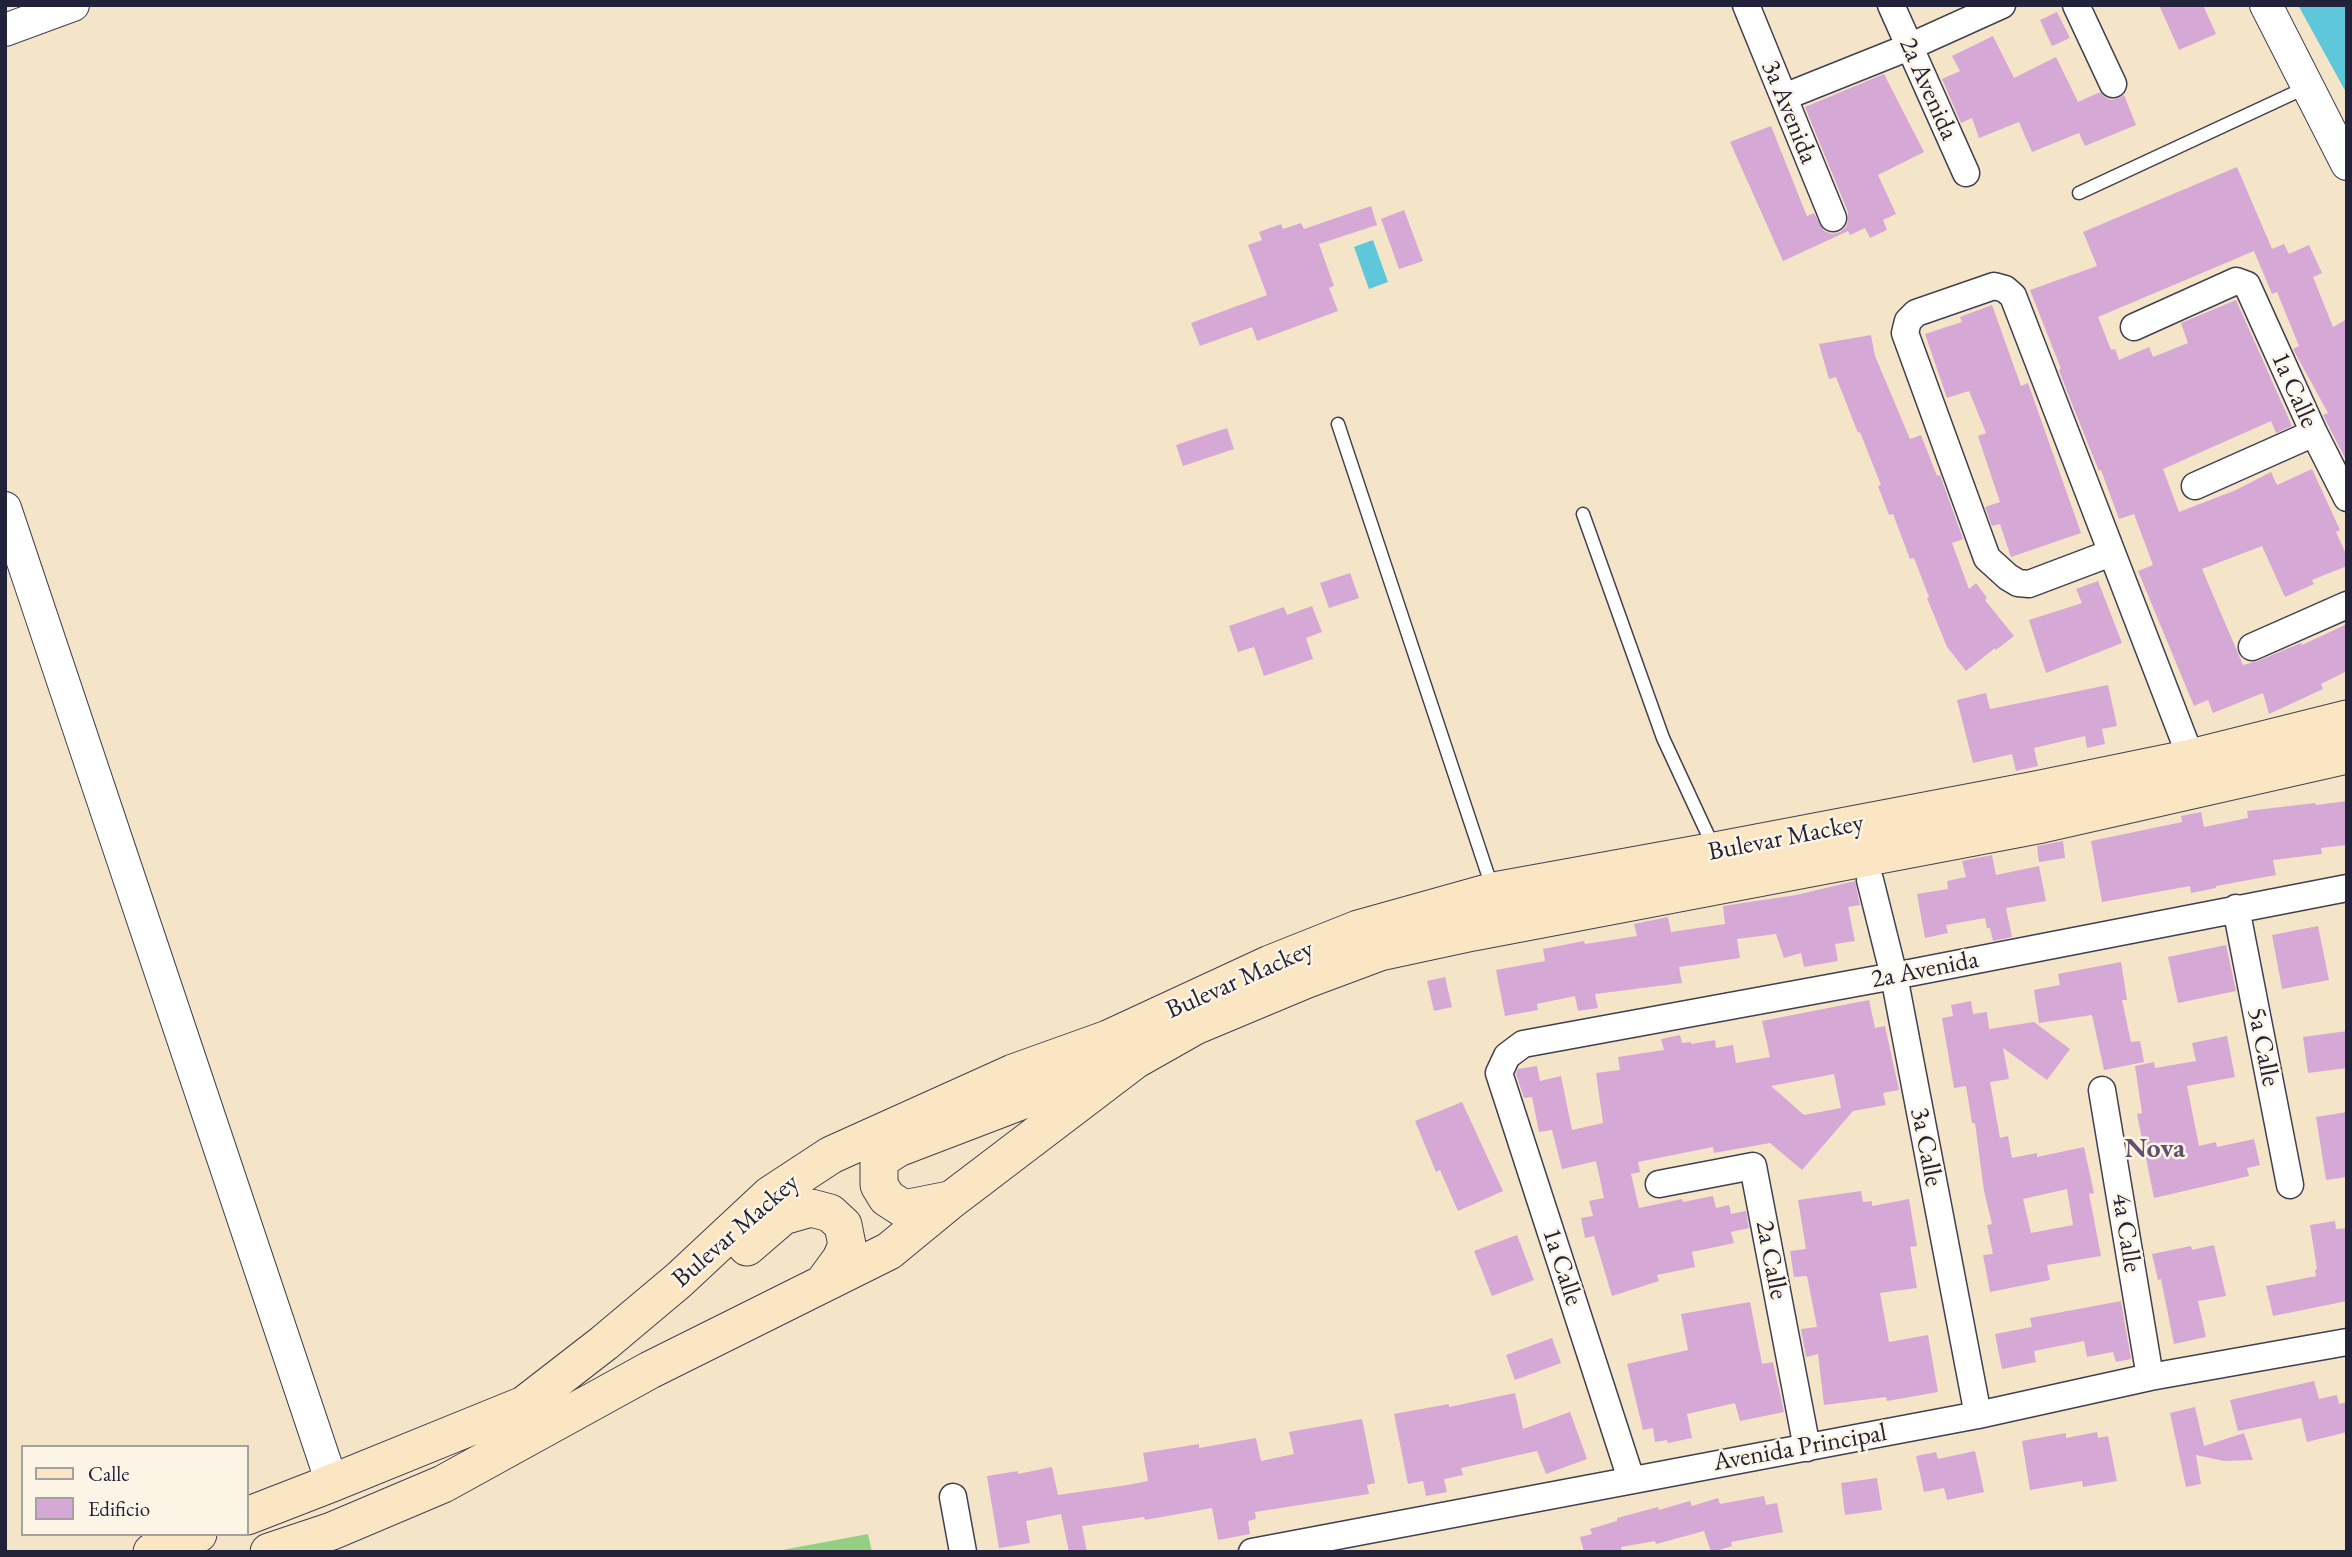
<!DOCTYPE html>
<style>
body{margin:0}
#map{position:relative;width:2352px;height:1557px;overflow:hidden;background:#f4e5c9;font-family:"EB Garamond",serif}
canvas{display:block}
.frame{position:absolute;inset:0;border:7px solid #22223b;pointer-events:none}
.legend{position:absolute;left:21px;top:1445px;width:228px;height:91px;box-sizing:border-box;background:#fcf5e5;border:2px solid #a5a1a1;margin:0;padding:9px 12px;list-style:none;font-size:21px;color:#22223b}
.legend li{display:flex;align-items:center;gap:14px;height:35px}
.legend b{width:35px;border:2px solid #a5a1a1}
</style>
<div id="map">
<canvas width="2352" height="1557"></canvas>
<div class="frame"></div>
<ul class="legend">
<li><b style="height:9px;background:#fbe6c4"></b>Calle</li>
<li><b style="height:19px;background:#d5a8d6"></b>Edificio</li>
</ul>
</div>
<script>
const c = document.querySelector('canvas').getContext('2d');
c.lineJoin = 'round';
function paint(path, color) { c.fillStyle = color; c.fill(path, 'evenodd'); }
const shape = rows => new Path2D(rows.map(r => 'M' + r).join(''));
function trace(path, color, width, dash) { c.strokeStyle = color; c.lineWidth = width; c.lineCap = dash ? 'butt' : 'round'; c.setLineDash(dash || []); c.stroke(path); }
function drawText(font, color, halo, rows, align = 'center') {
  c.font = font + ' "EB Garamond",serif'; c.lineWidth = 5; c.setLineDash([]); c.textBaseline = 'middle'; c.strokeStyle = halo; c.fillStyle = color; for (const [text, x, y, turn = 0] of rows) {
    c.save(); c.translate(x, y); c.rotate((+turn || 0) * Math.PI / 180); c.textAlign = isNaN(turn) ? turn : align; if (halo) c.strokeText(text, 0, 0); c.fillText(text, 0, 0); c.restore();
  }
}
const green = shape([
 [868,1534,872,1552,782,1552,782,1550]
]);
const water = shape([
 [2298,5,2347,5,2347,94],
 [1373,240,1388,282,1369,289,1354,247]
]);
const building = shape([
 [2159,5,2203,5,2216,34,2179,50],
 [2057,12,2070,38,2052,46,2040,20],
 [1993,36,2014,78,2056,57,2078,102,2100,92,2105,97,2111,100,2119,98,2124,95,2136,125,2085,146,2079,133,2032,152,2019,122,1979,138,1972,118,1961,123,1942,79,1960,71,1952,56],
 [1884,74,1924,152,1878,175,1896,214,1883,220,1887,230,1870,238,1865,228,1850,235,1848,231,1783,261,1730,142,1771,126,1806,214,1807,216,1814,213,1824,231,1832,234,1840,232,1846,227,1848,221,1848,212,1805,107],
 [2237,167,2272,249,2284,244,2289,254,2309,245,2322,273,2313,277,2333,327,2347,319,2347,462,2323,415,2328,413,2293,349,2299,346,2277,292,2272,294,2254,251,2098,317,2111,350,2115,349,2119,360,2149,347,2153,357,2188,343,2181,323,2236,300,2292,426,2276,433,2271,421,2163,469,2179,512,2236,490,2271,472,2277,485,2312,469,2340,530,2336,532,2347,556,2347,566,2312,580,2314,584,2285,597,2262,546,2202,569,2243,665,2258,661,2301,643,2302,645,2347,624,2347,671,2321,684,2323,689,2269,714,2263,693,2213,713,2208,700,2194,706,2138,571,2153,565,2134,514,2119,519,2101,470,2099,471,2072,404,2059,370,2061,369,2030,290,2097,266,2083,232],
 [1371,206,1377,225,1319,244,1334,286,1329,288,1338,311,1257,341,1252,327,1200,346,1191,323,1267,295,1248,245,1262,240,1259,232,1281,224,1283,229,1301,223,1304,229],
 [1404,210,1423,261,1399,269,1381,219],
 [1992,305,2021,386,2028,383,2081,533,2011,557,2000,524,1992,526,1985,507,2000,502,1978,436,1986,433,1969,391,1947,398,1925,334,1962,322,1960,317],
 [1871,335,1875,356,1910,439,1921,435,1937,476,1940,475,1963,539,1952,543,1969,589,1976,583,1987,598,1985,600,2014,636,1996,650,1995,648,1966,671,1947,647,1927,598,1929,597,1914,558,1910,559,1893,514,1889,515,1878,486,1881,485,1860,432,1858,433,1836,377,1829,379,1819,344],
 [1227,428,1234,449,1183,466,1176,445],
 [1350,573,1359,598,1329,608,1320,583],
 [2098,581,2122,643,2046,673,2029,620,2082,603,2076,589],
 [1312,606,1322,632,1306,638,1313,659,1264,676,1254,647,1238,652,1229,626,1284,607,1287,615],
 [2108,685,2117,726,2102,729,2105,744,2087,748,2085,736,2034,748,2038,766,2016,771,2012,754,1973,763,1957,700,1986,693,1990,709],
 [2347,801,2347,845,2321,848,2322,854,2273,860,2276,875,2216,886,2216,888,2191,893,2190,886,2102,902,2091,841,2182,822,2181,816,2201,812,2204,827,2248,818,2247,811,2315,803,2316,805],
 [2063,841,2065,858,2039,862,2037,846],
 [1992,855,1996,875,2039,866,2046,901,2006,908,2012,937,1993,941,1990,928,1987,928,1985,918,1946,925,1948,933,1925,938,1917,894,1948,889,1947,881,1966,877,1962,861],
 [1855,881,1860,905,1848,907,1855,941,1835,944,1838,961,1804,967,1801,953,1784,958,1776,934,1737,939,1740,958,1679,967,1682,983,1595,994,1598,1008,1578,1011,1575,996,1537,1004,1538,1010,1505,1016,1496,970,1545,961,1543,949,1584,941,1585,944,1637,936,1634,924,1668,917,1671,932,1725,924,1723,906,1796,895],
 [2318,926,2329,980,2282,989,2272,935],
 [2226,945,2236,991,2178,1003,2168,957],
 [2121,962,2127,1000,2122,1000,2131,1042,2140,1041,2144,1062,2104,1070,2092,1015,2039,1023,2034,990,2060,985,2058,974],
 [1445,977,1452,1007,1434,1011,1427,981],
 [1869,1000,1875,1028,1885,1026,1899,1090,1883,1093,1886,1105,1853,1111,1802,1170,1770,1143,1714,1153,1713,1147,1638,1162,1640,1172,1631,1174,1639,1208,1682,1199,1683,1202,1713,1196,1716,1208,1729,1205,1731,1214,1746,1211,1749,1228,1731,1232,1734,1243,1692,1252,1695,1267,1657,1275,1659,1281,1612,1296,1594,1236,1585,1238,1581,1218,1593,1216,1589,1201,1604,1198,1596,1161,1562,1169,1552,1130,1539,1132,1532,1097,1524,1098,1516,1074,1518,1069,1537,1066,1540,1081,1561,1076,1572,1130,1603,1123,1596,1073,1620,1070,1618,1057,1664,1050,1661,1039,1680,1035,1682,1043,1691,1042,1691,1044,1715,1040,1716,1048,1733,1045,1736,1063,1770,1057,1762,1021],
 [1834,1074,1841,1108,1804,1115,1771,1086],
 [1971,1001,1973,1014,1987,1012,1989,1029,2034,1022,2070,1049,2047,1080,2003,1048,2009,1079,1990,1082,2000,1138,2008,1136,2012,1158,2037,1153,2037,1157,2084,1147,2094,1193,2089,1194,2101,1256,2047,1265,2050,1280,1990,1292,1983,1255,1993,1254,1987,1225,1992,1224,1984,1191,1975,1123,1972,1123,1966,1086,1954,1088,1942,1018,1953,1016,1951,1005],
 [2067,1189,2073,1225,2031,1233,2023,1199],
 [2347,1031,2347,1068,2308,1073,2303,1037],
 [2227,1036,2235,1077,2187,1086,2199,1146,2216,1142,2217,1147,2254,1139,2260,1165,2247,1168,2249,1176,2154,1198,2137,1114,2142,1113,2135,1066,2154,1062,2155,1068,2196,1061,2192,1043],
 [1462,1102,1503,1191,1458,1211,1440,1170,1436,1172,1415,1121],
 [2347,1112,2347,1177,2326,1180,2316,1117],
 [1861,1191,1863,1202,1872,1201,1872,1206,1909,1199,1917,1246,1910,1247,1917,1288,1880,1293,1889,1342,1928,1335,1938,1392,1887,1401,1886,1397,1824,1405,1818,1354,1806,1357,1801,1329,1817,1327,1807,1276,1794,1277,1790,1251,1806,1249,1798,1200],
 [2335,1221,2336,1229,2347,1228,2347,1301,2273,1316,2266,1286,2316,1276,2315,1270,2317,1269,2310,1225],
 [1517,1235,1534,1280,1492,1296,1474,1251],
 [2214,1245,2226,1296,2198,1301,2206,1337,2174,1344,2161,1279,2158,1280,2152,1254,2191,1246,2192,1250],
 [2121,1301,2131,1359,2116,1362,2113,1352,2087,1357,2084,1341,2034,1351,2036,1362,2002,1369,1995,1334,2032,1327,2030,1318],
 [1750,1302,1762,1364,1773,1362,1784,1412,1740,1421,1735,1403,1687,1414,1692,1438,1668,1443,1667,1440,1655,1442,1653,1428,1643,1430,1627,1364,1688,1350,1681,1314],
 [1552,1338,1561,1363,1515,1380,1506,1355],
 [2314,1381,2319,1399,2337,1395,2339,1404,2347,1402,2347,1432,2307,1442,2301,1418,2238,1431,2230,1400],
 [1515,1393,1523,1429,1570,1412,1587,1459,1546,1474,1537,1451,1461,1468,1463,1475,1444,1479,1447,1492,1426,1496,1423,1481,1408,1484,1394,1414,1449,1404,1449,1407],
 [2195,1407,2204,1446,2244,1433,2253,1460,2224,1461,2196,1455,2201,1484,2186,1487,2170,1413],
 [1362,1419,1375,1483,1367,1485,1369,1494,1255,1512,1256,1519,1248,1521,1250,1534,1218,1540,1212,1508,1145,1520,1144,1517,1082,1526,1087,1552,1069,1552,1061,1514,1026,1521,1030,1543,999,1548,987,1476,1018,1471,1018,1474,1052,1467,1058,1495,1128,1485,1148,1481,1143,1453,1199,1444,1199,1448,1256,1438,1261,1461,1294,1454,1289,1432],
 [2097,1432,2098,1438,2108,1436,2117,1481,2083,1487,2082,1481,2030,1490,2022,1441,2066,1433,2066,1438],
 [1975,1451,1984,1492,1947,1500,1944,1488,1924,1492,1916,1456,1936,1452,1938,1459],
 [1877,1478,1882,1510,1845,1515,1841,1483],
 [1764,1496,1766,1505,1777,1503,1783,1532,1731,1542,1732,1546,1713,1552,1711,1552,1704,1531,1656,1544,1655,1541,1621,1547,1622,1552,1584,1552,1580,1537,1592,1534,1590,1529,1617,1521,1617,1518,1658,1507,1659,1510,1690,1501,1692,1506,1718,1498,1720,1504]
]);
const service = shape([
 [2079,193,2307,87],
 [1338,424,1492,887],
 [1583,514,1663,738,1714,848]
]);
const minor = shape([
 [1746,5,1833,218],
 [1891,5,1966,173],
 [2076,5,2113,84],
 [1784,97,1909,47,2002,5],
 [2134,327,2236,281,2247,285,2314,433,2347,498],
 [2195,486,2314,433],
 [2111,553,2029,584,2018,583,2008,577,1987,558,1905,333,1908,321,1916,313,1994,286,2005,289,2013,296,2191,758],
 [2252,647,2347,605],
 [1870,880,1894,976,1978,1415],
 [2236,908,2290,1185],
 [2102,1090,2150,1377],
 [1659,1184,1753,1166,1807,1448],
 [1631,1479,1499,1073,1507,1056,1523,1044,1894,976,2347,888],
 [953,1497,963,1552],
 [1252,1552,1978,1415,2150,1377,2347,1342]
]);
const tertiary = shape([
 [2266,5,2347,164],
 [5,30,73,5],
 [5,508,332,1483]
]);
const secondary = shape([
 [949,1200,904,1209,887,1198,879,1185,879,1160,898,1148,1060,1086,1093,1054],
 [747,1247,783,1216,811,1208,830,1213,843,1225,847,1245,841,1259,825,1281],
 [247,1516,332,1483,524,1405,604,1343,679,1280,770,1195,831,1155,1013,1073,1108,1039,1270,964,1358,929,1494,891,1715,851,2036,790,2191,758,2347,719],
 [152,1552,198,1534],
 [269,1552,332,1531,443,1484,650,1370,889,1251,951,1200,1135,1060,1195,1026,1305,980,1380,952,1473,932,2042,824,2347,755]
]);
const streetNames = [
 ["2a Avenida",1928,89,66],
 ["3a Avenida",1789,112,68],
 ["1a Calle",2294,390,66],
 ["Bulevar Mackey",1786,838,-11],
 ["2a Avenida",1925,970,-11],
 ["Bulevar Mackey",1240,980,-24],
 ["5a Calle",2263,1047,79],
 ["3a Calle",1926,1147,79],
 ["Bulevar Mackey",736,1231,-41],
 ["4a Calle",2126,1233,81],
 ["2a Calle",1771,1260,79],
 ["1a Calle",1562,1267,72],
 ["Avenida Principal",1800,1448,-10]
];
const neighbourhoodNames = [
 ["Nova",2155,1149]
];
paint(green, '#95cf83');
paint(water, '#5ec7d9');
paint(building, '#d5a8d6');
trace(service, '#423f50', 15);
trace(minor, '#423f50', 29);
trace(tertiary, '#423f50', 34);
trace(secondary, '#423f50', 39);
trace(service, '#fff', 12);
trace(minor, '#fff', 26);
trace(tertiary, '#fff', 32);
trace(secondary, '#fbe6c4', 37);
drawText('26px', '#22223b', '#fcf5e5', streetNames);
drawText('bold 28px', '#615171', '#fcf5e5', neighbourhoodNames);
</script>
